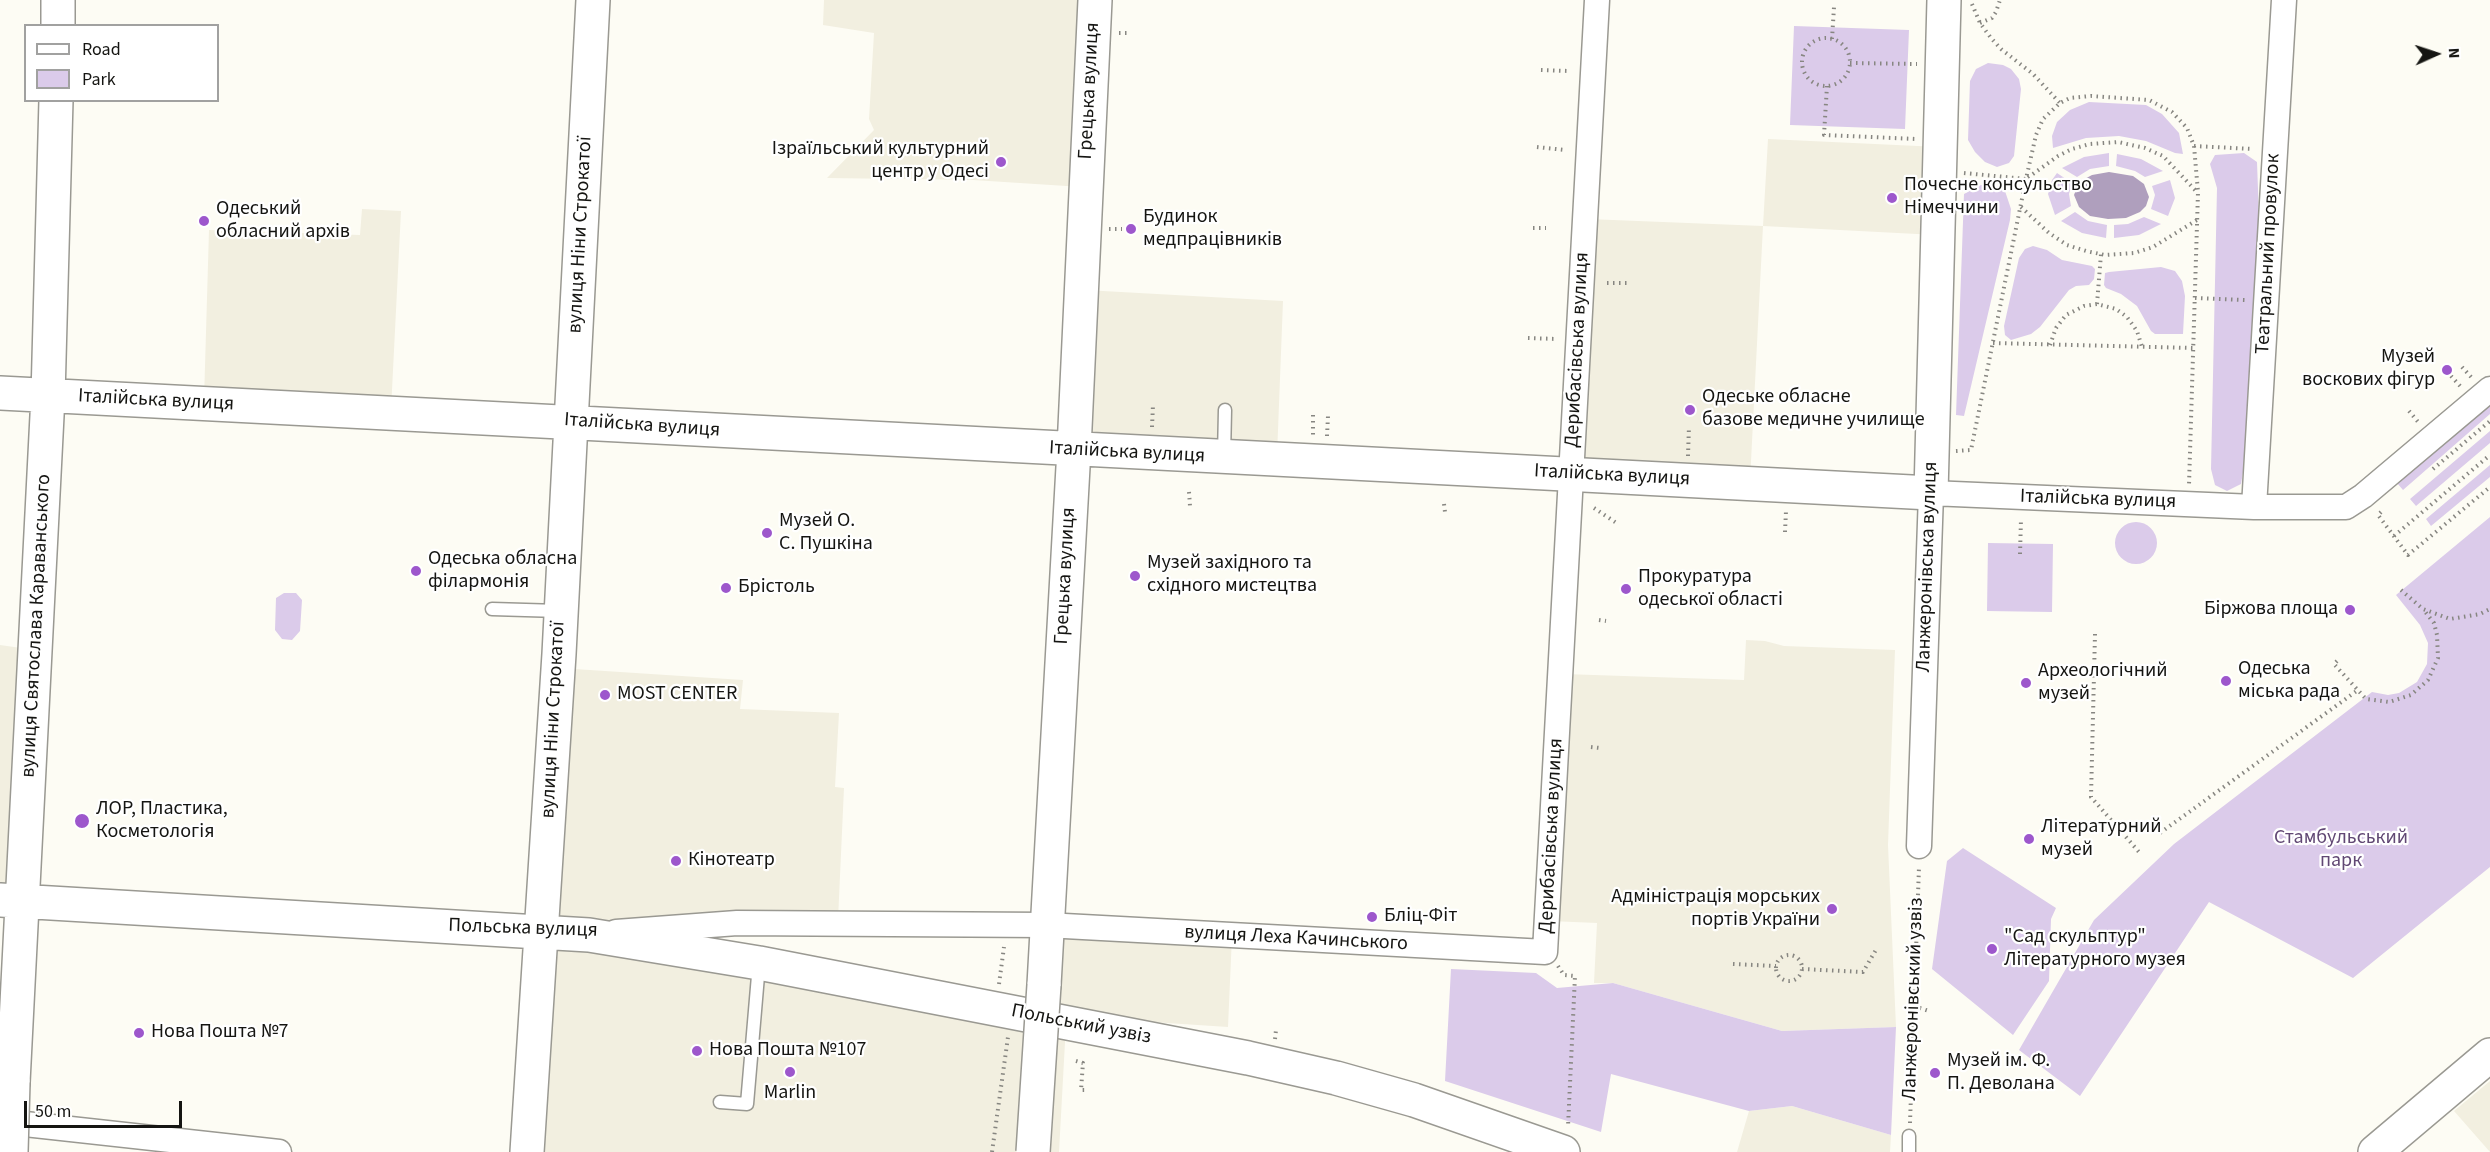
<!DOCTYPE html>
<meta charset="utf-8">
<style>
body{margin:0}
#map{position:relative;width:2490px;height:1152px;overflow:hidden;background:#fdfcf4;font-family:"Source Sans 3",sans-serif}
canvas{display:block}
.legend{position:absolute;left:24px;top:24px;width:195px;height:78px;box-sizing:border-box;background:#fff;border:2px solid #a1a1a0;margin:0;padding:8px 10px;list-style:none;font-size:18px;color:#151512}
.legend li{display:flex;align-items:center;gap:12px;height:30px}
.legend b{width:30px;border:2px solid #a1a1a0}
.north{position:absolute;left:2406px;top:24px;width:60px;height:60px;-webkit-text-stroke:4px #fff;paint-order:stroke;rotate:87deg;font-size:16px;font-weight:700;line-height:24px;text-align:center;color:#151512}
.north::after{content:'';display:block;margin:auto;width:21px;height:27px;background:#151512;clip-path:polygon(50% 0,100% 100%,50% 72%,0 100%)}
.scale{position:absolute;left:24px;top:1101px;width:158px;height:27px;box-sizing:border-box;border:3px solid #151512;border-top:0;padding-left:8px;font-size:18px;line-height:21px;white-space:nowrap;color:#151512;-webkit-text-stroke:4px #fff;paint-order:stroke}
</style>
<div id="map">
<canvas width="2490" height="1152"></canvas>
<ul class="legend">
<li><b style="height:8px;background:#fff"></b>Road</li>
<li><b style="height:16px;background:#dbcbea"></b>Park</li>
</ul>
<div class="north">N</div>
<div class="scale">50 m</div>
</div>
<script>
const c = document.querySelector('canvas').getContext('2d');
c.lineJoin = 'round';
function paint(path, color) { c.fillStyle = color; c.fill(path, 'evenodd'); }
const shape = rows => new Path2D(rows.map(r => 'M' + r).join(''));
function trace(path, color, width, dash) { c.strokeStyle = color; c.lineWidth = width; c.lineCap = dash ? 'butt' : 'round'; c.setLineDash(dash || []); c.stroke(path); }
function drawText(font, color, halo, rows, align = 'center') {
  c.font = font + ' "Source Sans 3",sans-serif'; c.lineWidth = 4.5; c.setLineDash([]); c.textBaseline = 'middle'; c.strokeStyle = halo; c.fillStyle = color; for (const [text, x, y, turn = 0] of rows) {
    c.save(); c.translate(x, y); c.rotate((+turn || 0) * Math.PI / 180); c.textAlign = isNaN(turn) ? turn : align; if (halo) c.strokeText(text, 0, 0); c.fillText(text, 0, 0); c.restore();
  }
}
const built = shape([
 [824,0,1090,0,1082,187,973,180,827,178,874,130,869,119,874,33,823,25],
 [1768,139,1939,147,1936,235,1763,226,1750,481,1576,470,1588,219,1763,226],
 [362,209,401,211,391,410,204,400,209,230,360,235],
 [1085,290,1283,301,1277,456,1075,448],
 [1746,640,1765,641,1784,646,1895,650,1888,845,1896,1027,1782,1031,1613,983,1594,983,1597,923,1550,921,1564,674,1744,680],
 [0,645,35,650,23,900,0,899],
 [559,668,743,680,740,709,839,713,835,787,844,788,838,920,541,930],
 [1049,928,1232,936,1228,1027,1045,1015],
 [542,932,1066,1024,1059,1152,528,1152],
 [2490,1081,2490,1152,2454,1111],
 [1792,1106,1891,1135,1890,1152,1737,1152,1749,1111]
]);
const green = shape([
 [1794,26,1909,30,1905,129,1790,125],
 [1988,63,2003,65,2011,69,2019,79,2021,89,2014,156,2009,163,1997,167,1985,162,1975,152,1968,140,1970,81,1976,69],
 [2089,102,2146,105,2162,114,2179,133,2183,154,2175,153,2146,141,2119,136,2086,138,2053,148,2052,136,2057,122,2070,110],
 [2109,153,2109,166,2090,169,2077,177,2062,168,2084,157],
 [2244,153,2257,162,2259,217,2245,460,2241,484,2227,491,2215,485,2211,469,2217,188,2210,164,2215,155],
 [2117,154,2141,159,2163,171,2145,177,2135,171,2116,166],
 [2057,173,2072,183,2069,194,2071,206,2055,215,2048,194,2052,180],
 [2170,180,2175,198,2168,216,2151,209,2155,195,2152,186],
 [1981,185,1997,186,2005,191,2011,209,2010,220,1964,416,1956,415,1964,194],
 [2075,212,2088,221,2107,225,2106,238,2082,233,2061,221],
 [2144,217,2161,224,2139,235,2114,238,2114,225,2128,224],
 [2033,246,2047,250,2062,260,2092,266,2095,269,2094,279,2089,285,2076,286,2069,290,2040,327,2031,334,2011,340,2005,335,2004,326,2019,258,2025,249],
 [2161,267,2175,271,2182,281,2185,296,2183,334,2155,334,2151,331,2137,306,2121,294,2106,288,2104,285,2105,273,2109,272],
 [2490,402,2490,414,2403,490,2397,483],
 [2490,431,2490,443,2416,506,2410,499],
 [2490,465,2490,477,2431,526,2426,519],
 [2490,517,2490,867,2353,978,2209,902,2080,1096,2019,1050,2094,920,2174,844,2372,692,2388,695,2399,693,2417,682,2427,664,2428,643,2420,625,2396,595],
 '2115 543a21 21 0 1 1 42 0a21 21 0 1 1-42 0Z',
 [1988,543,2053,544,2052,612,1987,611],
 [284,593,296,593,302,600,300,631,292,640,282,639,275,630,276,598],
 [1963,848,2056,908,2051,919,2049,981,2013,1035,1932,969,1947,861],
 [1451,969,1536,973,1557,988,1613,983,1782,1031,1896,1027,1891,1135,1792,1106,1749,1111,1611,1074,1601,1132,1445,1081]
]);
const water = shape([
 [2109,172,2133,176,2144,184,2149,197,2146,206,2140,212,2126,218,2108,219,2090,216,2079,207,2074,195,2079,182,2092,175]
]);
const path = shape([
 [1972,4,1980,23,1991,38,2001,49,2033,74,2060,103],
 [1980,23,1992,18,1996,12,2000,0],
 [1119,33,1131,33],
 '1802 62a24 24 0 1 1 48 0a24 24 0 1 1-48 0Z',
 [1832,39,1834,7],
 [1850,63,1917,64],
 [1541,70,1569,71],
 [1827,86,1824,135,1916,139],
 [2194,146,2253,149],
 [1537,147,1565,150],
 [1964,173,2026,179,2036,135,2043,119,2060,103,2070,98,2091,96,2149,100,2172,112,2187,128,2194,146,2198,192,2189,485],
 [2021,207,2049,233,2067,245,2086,251,2105,255,2134,253,2153,247,2197,220],
 [1533,228,1546,228],
 [1109,229,1122,229],
 [1607,283,1631,283],
 [2195,298,2245,300],
 [2097,304,2101,254],
 [1528,338,1557,339],
 [1993,343,2193,348],
 [2050,345,2056,328,2066,315,2084,306,2097,304,2116,309,2127,317,2137,331,2142,347],
 [2462,367,2472,378],
 [2451,376,2461,387],
 [2409,411,2419,423],
 [1313,415,1313,436],
 [1152,427,1153,405],
 [1327,436,1328,416],
 [1956,451,1971,450,2026,179,2058,156,2072,149,2090,144,2118,142,2145,148,2163,156,2197,192],
 [1688,456,1689,426],
 [2433,469,2490,421],
 [1189,492,1190,506],
 [1444,504,1445,512],
 [1594,508,1618,524],
 [2381,512,2378,515,2408,555,2490,487],
 [1785,532,1786,511],
 [2394,536,2490,455],
 [2020,554,2021,519],
 [2401,590,2423,609,2450,619,2480,614,2490,609],
 [1599,620,1606,621],
 [2095,634,2091,797,2139,852],
 [2337,661,2334,664,2366,699,2389,702,2411,695,2428,680,2438,658,2437,635,2434,623,2423,609],
 [1591,747,1600,748],
 [2160,833,2358,690],
 '1776 968a13 13 0 1 1 26 0a13 13 0 1 1-26 0Z',
 [1733,964,1776,966],
 [1558,966,1564,975,1575,976,1568,1127],
 [1802,969,1863,972,1877,948],
 [999,984,1004,947],
 [1914,1006,1929,1011],
 [1275,1039,1276,1030],
 [1076,1061,1083,1063,1081,1090,1085,1090],
 [1910,1123,1919,867],
 [992,1152,1008,1037]
]);
const lane = shape([
 [1224,456,1225,410],
 [492,609,559,611],
 [720,1102,747,1104,759,964],
 [1909,1152,1909,1136]
]);
const street = shape([
 [2254,507,2284,0],
 [1919,846,1931,493,2254,507,2346,507,2363,496,2490,389],
 [616,932,737,923,1046,925,1545,952,1597,0],
 [0,1126,13,1123,25,1124,279,1152]
]);
const secondary = shape([
 [58,26,58,0],
 [0,393,1931,493,1944,0],
 [0,900,589,935,759,963,1248,1058,1336,1078,1414,1100,1563,1152],
 [1044,985,1074,449,1095,0],
 [13,1082,48,396,56,100],
 [527,1152,559,654,593,0],
 [2375,1152,2490,1055]
]);
const secondaryBridge = shape([
 [11,1152,13,1082],
 [1033,1152,1044,985]
]);
const markers = [
 [1001,162,6,"#9d57cc"],
 [1892,198,6,"#9d57cc"],
 [204,221,6,"#9d57cc"],
 [1131,229,6,"#9d57cc"],
 [2447,370,6,"#9d57cc"],
 [1690,410,6,"#9d57cc"],
 [767,533,6,"#9d57cc"],
 [416,571,6,"#9d57cc"],
 [1135,576,6,"#9d57cc"],
 [726,588,6,"#9d57cc"],
 [1626,589,6,"#9d57cc"],
 [2350,610,6,"#9d57cc"],
 [2226,681,6,"#9d57cc"],
 [2026,683,6,"#9d57cc"],
 [605,695,6,"#9d57cc"],
 [82,821,8,"#9d57cc"],
 [2029,839,6,"#9d57cc"],
 [676,861,6,"#9d57cc"],
 [1832,909,6,"#9d57cc"],
 [1372,917,6,"#9d57cc"],
 [1992,949,6,"#9d57cc"],
 [139,1033,6,"#9d57cc"],
 [697,1051,6,"#9d57cc"],
 [790,1072,6,"#9d57cc"],
 [1935,1073,6,"#9d57cc"]
];
const streetNames = [
 ["Грецька вулиця",1090,91,-87],
 ["вулиця Ніни Строкатої",581,235,-87],
 ["Театральний провулок",2269,254,-87],
 ["Дерибасівська вулиця",1578,350,-87],
 ["Італійська вулиця",156,401,3],
 ["Італійська вулиця",642,426,4],
 ["Італійська вулиця",1127,453,3],
 ["Італійська вулиця",1612,476,3],
 ["Італійська вулиця",2098,500,2],
 ["Ланжеронівська вулиця",1928,567,-88],
 ["Грецька вулиця",1066,576,-87],
 ["вулиця Святослава Караванського",37,626,-87],
 ["вулиця Ніни Строкатої",554,720,-87],
 ["Дерибасівська вулиця",1552,836,-87],
 ["Польська вулиця",523,929,2],
 ["вулиця Леха Качинського",1296,939,3],
 ["Ланжеронівський узвіз",1914,999,-88],
 ["Польський узвіз",1081,1025,11]
];
const poiNames = [
 ["Ізраїльський культурний",989,150,"right"],
 ["центр у Одесі",989,173,"right"],
 ["Почесне консульство",1904,186],
 ["Німеччини",1904,209],
 ["Одеський",216,210],
 ["обласний архів",216,233],
 ["Будинок",1143,218],
 ["медпрацівників",1143,241],
 ["Музей",2435,358,"right"],
 ["воскових фігур",2435,381,"right"],
 ["Одеське обласне",1702,398],
 ["базове медичне училище",1702,421],
 ["Музей О.",779,522],
 ["С. Пушкіна",779,545],
 ["Одеська обласна",428,560],
 ["філармонія",428,583],
 ["Музей західного та",1147,564],
 ["східного мистецтва",1147,587],
 ["Прокуратура",1638,578],
 ["одеської області",1638,601],
 ["Брістоль",738,588],
 ["Біржова площа",2338,610,"right"],
 ["Одеська",2238,670],
 ["міська рада",2238,693],
 ["Археологічний",2038,672],
 ["музей",2038,695],
 ["MOST CENTER",617,695],
 ["ЛОР, Пластика,",96,810],
 ["Косметологія",96,833],
 ["Літературний",2041,828],
 ["музей",2041,851],
 ["Кінотеатр",688,861],
 ["Адміністрація морських",1820,898,"right"],
 ["портів України",1820,921,"right"],
 ["Бліц-Фіт",1384,917],
 ["\"Сад скульптур\"",2004,938],
 ["Літературного музея",2004,961],
 ["Нова Пошта №7",151,1033],
 ["Нова Пошта №107",709,1051],
 ["Музей ім. Ф.",1947,1062],
 ["П. Деволана",1947,1085],
 ["Marlin",790,1094,"center"]
];
const parkNames = [
 ["Стамбульський",2341,839],
 ["парк",2341,862]
];
paint(built, '#f2efe0');
paint(green, '#dbcbea');
paint(water, '#af9fbd');
trace(lane, '#9a9992', 15);
trace(street, '#9a9992', 27);
trace(secondary, '#9a9992', 36);
trace(path, '#878681', 4, [1.5, 4.5]);
trace(lane, '#fff', 12);
trace(street, '#fff', 24);
trace(secondary, '#fff', 33);
trace(secondaryBridge, '#9a9992', 36, []);
trace(secondaryBridge, '#fff', 33);
for (const [x, y, r, color] of markers) { const dot = new Path2D(); dot.arc(x, y, r, 0, 2 * Math.PI); c.fillStyle = color; c.fill(dot); trace(dot, '#fff', 2); }
drawText('20px', '#151512', '#fff', streetNames);
drawText('20px', '#151512', '#fff', poiNames, 'left');
drawText('20px', '#614874', '#fff', parkNames);
</script>
